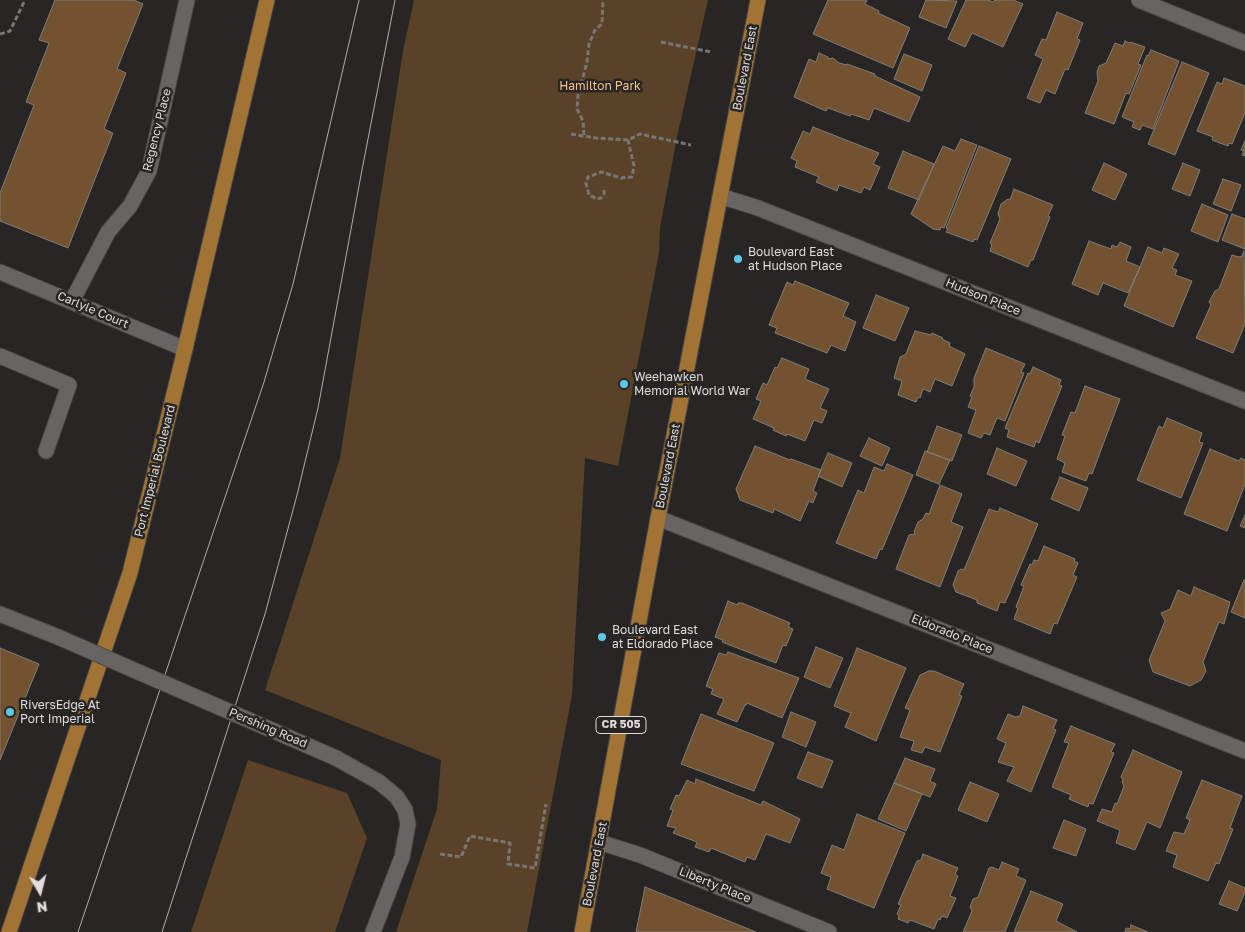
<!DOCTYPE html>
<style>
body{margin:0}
#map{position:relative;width:1245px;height:932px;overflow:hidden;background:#282624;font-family:"Golos Text",sans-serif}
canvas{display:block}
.north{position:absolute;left:15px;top:867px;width:50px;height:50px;-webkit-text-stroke:4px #282624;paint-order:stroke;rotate:172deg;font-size:14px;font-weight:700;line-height:20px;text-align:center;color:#dedddc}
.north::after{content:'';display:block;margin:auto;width:18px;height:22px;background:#dedddc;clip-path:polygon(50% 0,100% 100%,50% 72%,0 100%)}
</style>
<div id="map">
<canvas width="1245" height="932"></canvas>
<div class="north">N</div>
</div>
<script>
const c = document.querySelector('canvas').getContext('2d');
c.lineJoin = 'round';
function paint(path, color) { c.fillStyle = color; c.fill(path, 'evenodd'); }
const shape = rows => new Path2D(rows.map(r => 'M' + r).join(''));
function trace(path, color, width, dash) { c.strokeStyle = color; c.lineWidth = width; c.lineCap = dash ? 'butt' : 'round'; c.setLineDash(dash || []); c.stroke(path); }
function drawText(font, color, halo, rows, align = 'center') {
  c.font = font + ' "Golos Text",sans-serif'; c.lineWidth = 5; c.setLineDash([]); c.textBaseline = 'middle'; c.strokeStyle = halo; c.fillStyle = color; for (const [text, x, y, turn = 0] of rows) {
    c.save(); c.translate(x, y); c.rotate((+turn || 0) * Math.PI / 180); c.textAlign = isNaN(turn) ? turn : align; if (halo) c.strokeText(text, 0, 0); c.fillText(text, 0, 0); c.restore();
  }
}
const green = shape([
 [414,0,708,0,677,137,660,228,659,253,618,466,585,458,572,695,527,932,396,932,437,809,441,760,265,690,340,458,403,51],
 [248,760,347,793,367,838,335,932,191,932]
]);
const building = shape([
 [55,0,134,0,143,4,117,69,126,73,104,129,113,133,68,248,0,221,0,193,34,105,26,102,49,43,39,40,55,0],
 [828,0,867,0,865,4,879,11,878,13,910,28,893,68,813,34,828,0],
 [926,0,957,1,946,28,919,17,926,0],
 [966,0,988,0,993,2,995,0,1013,0,1023,4,1003,47,972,33,965,47,948,39,966,0],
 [1057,12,1083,23,1077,39,1080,40,1068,70,1065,69,1055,94,1046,90,1040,103,1027,98,1043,59,1035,55,1042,39,1046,40,1057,12],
 [1125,41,1129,43,1130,42,1145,47,1138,64,1141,65,1129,94,1126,93,1114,124,1085,113,1098,81,1097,72,1099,66,1106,63,1115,43,1123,46,1125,41],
 [1151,50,1179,61,1153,129,1142,125,1140,130,1132,127,1134,122,1122,117,1147,55,1148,56,1151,50],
 [819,53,828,57,829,59,833,58,839,63,847,65,847,64,875,74,875,76,920,97,909,122,874,108,869,120,851,114,850,116,828,108,826,111,794,97,809,59,816,62,819,53],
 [904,54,932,65,922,91,894,79,904,54],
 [1182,62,1209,73,1175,155,1148,144,1182,62],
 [1224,78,1245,86,1245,113,1232,144,1229,143,1228,146,1212,140,1213,137,1197,131,1217,82,1222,84,1224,78],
 [813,127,879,153,873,164,880,167,870,190,864,187,861,193,839,185,837,191,816,182,819,177,795,167,797,161,791,158,803,131,810,134,813,127],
 [961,139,977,145,944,228,941,227,940,230,933,229,911,214,943,146,955,151,961,139],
 [1245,141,1245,156,1242,155,1244,151,1241,150,1245,141],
 [979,146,1011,159,977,240,974,239,973,242,946,232,948,229,946,228,979,146],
 [903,151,934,164,919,200,888,188,903,151],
 [1104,163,1127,174,1115,200,1092,190,1104,163],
 [1183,163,1200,170,1190,196,1172,189,1183,163],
 [1223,179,1241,185,1231,211,1213,204,1223,179],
 [1014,189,1053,205,1048,216,1050,217,1033,260,1031,260,1028,267,990,251,992,244,990,243,1000,219,998,214,1001,204,1008,199,1010,200,1014,189],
 [1202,204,1228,215,1218,242,1191,231,1202,204],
 [1232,214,1245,219,1245,249,1222,240,1232,214],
 [1089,241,1111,249,1112,245,1117,247,1120,242,1131,247,1126,261,1140,267,1128,293,1103,283,1098,295,1072,284,1089,241],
 [1148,247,1162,253,1164,248,1179,254,1172,268,1177,270,1175,275,1192,281,1173,327,1124,306,1148,247],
 [1244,251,1245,324,1233,353,1196,338,1211,305,1209,302,1215,291,1219,289,1232,255,1239,257,1242,256,1244,251],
 [795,281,849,303,843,316,856,322,845,351,831,345,827,353,775,333,777,328,769,325,787,282,793,285,795,281],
 [876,295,909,308,895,341,863,328,876,295],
 [915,331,931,335,932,333,943,338,942,339,950,343,949,346,965,354,952,386,935,379,930,392,923,389,920,398,918,397,916,402,898,395,902,381,894,378,900,357,906,354,915,331],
 [986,348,1025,364,1021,372,1024,373,1005,421,997,418,990,435,984,433,981,438,968,433,976,410,968,407,972,397,970,396,974,387,974,378,986,348],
 [782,358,809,369,805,379,829,389,820,408,827,411,822,423,814,420,805,441,787,434,786,436,773,430,774,428,753,419,761,401,756,399,763,383,767,385,775,367,777,368,782,358],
 [1033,367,1061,380,1059,385,1062,386,1039,443,1036,441,1034,447,1007,437,1009,430,1005,428,1028,373,1030,374,1033,367],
 [1085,386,1120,399,1092,474,1089,473,1086,481,1062,472,1065,463,1057,459,1065,436,1062,435,1071,412,1075,413,1085,386],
 [1167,418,1202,433,1199,442,1203,443,1181,498,1137,480,1159,426,1163,428,1167,418],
 [937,426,962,435,952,461,927,452,937,426],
 [869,438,890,448,882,466,860,456,869,438],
 [755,446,790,460,791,459,821,470,813,491,817,493,813,503,809,501,800,521,774,509,773,513,740,500,736,489,755,446],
 [997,448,1027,461,1016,486,987,474,997,448],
 [1210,449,1239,461,1241,458,1245,460,1245,484,1227,531,1184,514,1210,449],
 [925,451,950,460,939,484,916,475,925,451],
 [828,453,852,463,842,487,818,476,828,453],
 [887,464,913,475,882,550,880,549,876,559,836,543,858,490,864,493,874,467,884,471,887,464],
 [1060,477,1088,488,1079,511,1051,499,1060,477],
 [940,485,962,494,951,522,963,527,940,587,896,569,909,535,915,534,914,532,918,522,923,519,926,513,929,514,940,485],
 [1000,508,1038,524,1005,603,1000,602,997,611,977,603,977,600,956,592,953,585,958,571,961,569,964,570,989,509,998,512,1000,508],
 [1245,515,1245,528,1240,526,1245,515],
 [1044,546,1075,559,1074,561,1078,563,1073,575,1077,577,1057,624,1054,623,1050,634,1014,619,1018,608,1016,607,1024,586,1021,585,1030,564,1032,565,1034,560,1038,561,1044,546],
 [1244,580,1245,580,1245,618,1231,612,1244,580],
 [1194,587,1230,602,1224,624,1219,622,1203,662,1206,671,1201,680,1190,686,1153,672,1149,660,1165,621,1161,613,1170,609,1178,590,1191,596,1194,587],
 [728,601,737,605,738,603,742,603,790,623,788,627,793,629,786,646,783,645,776,663,722,642,723,640,715,637,728,601],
 [816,647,843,658,830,688,804,677,816,647],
 [0,648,39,664,0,760,0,648],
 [857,648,906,668,876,741,845,727,851,713,834,706,857,648],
 [728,652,799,678,782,718,747,703,746,705,745,705,737,722,717,714,724,699,711,694,713,689,706,686,719,653,726,655,728,652],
 [929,671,934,671,964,684,959,695,962,696,940,752,925,747,922,753,911,750,914,741,900,737,910,710,905,708,920,675,929,671],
 [1023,706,1057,720,1053,729,1056,730,1031,792,1007,781,1014,767,998,762,1006,743,997,739,1008,714,1015,717,1020,716,1023,706],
 [791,712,816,722,806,747,782,737,791,712],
 [701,714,774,743,754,791,681,764,701,714],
 [1071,726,1115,744,1111,752,1114,753,1093,804,1089,803,1088,807,1069,799,1071,795,1052,787,1069,743,1064,742,1071,726],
 [1133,750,1182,772,1160,828,1147,822,1135,850,1116,843,1120,830,1097,821,1102,809,1112,812,1115,803,1117,804,1124,786,1122,782,1123,780,1121,777,1133,750],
 [808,752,833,761,822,788,797,778,808,752],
 [905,758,935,769,930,781,936,784,930,797,894,783,905,758],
 [696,779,761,805,763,801,800,819,790,843,766,834,755,860,747,857,745,862,711,848,709,852,695,847,697,842,673,833,676,828,667,826,673,810,670,809,676,795,679,796,687,780,695,784,696,779],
 [1202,780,1242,796,1230,828,1233,829,1219,864,1216,863,1208,881,1173,867,1177,855,1166,851,1174,832,1184,834,1190,820,1186,818,1202,780],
 [970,782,999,794,987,822,958,810,970,782],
 [894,783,922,794,906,831,878,819,894,783],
 [857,814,905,833,874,908,827,889,831,877,821,873,832,845,844,850,857,814],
 [1064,820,1086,829,1076,856,1053,848,1064,820],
 [923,854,958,868,955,874,958,876,950,896,956,898,947,918,942,916,940,920,938,919,934,929,910,920,908,923,898,919,899,916,897,914,901,905,898,904,917,861,921,860,923,854],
 [1002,862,1019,869,1016,876,1026,880,1005,932,963,932,972,911,970,907,973,899,978,897,989,868,992,867,999,870,1002,862],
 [1229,881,1245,888,1245,892,1237,911,1219,904,1229,881],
 [645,887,756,932,636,932,645,887],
 [1031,891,1063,904,1056,921,1077,932,1014,932,1031,891],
 [1131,925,1148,932,1125,932,1126,928,1130,929,1131,925]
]);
const path = shape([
 [0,34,10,31,25,0],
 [661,42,711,52],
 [571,134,596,138,628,140,640,134,691,145],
 [584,135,583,121,577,109,578,96,587,62,589,44,595,30,602,24,603,0],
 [604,190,604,194,601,198,597,199,589,195,586,183,588,177,601,172,621,178,632,177,634,166,628,140],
 [637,372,645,374],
 [440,854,461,857,470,836,510,843,508,864,535,868,546,804]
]);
const service = shape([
 [0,356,69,385,46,451]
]);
const minor = shape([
 [1139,0,1245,43],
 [720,196,758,208,1245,401],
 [72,301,108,232,130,206,149,171,187,0],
 [658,518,1245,751],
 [599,842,640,855,829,932]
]);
const tertiary = shape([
 [0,272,185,349],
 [0,614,58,637],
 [336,758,379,782,397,797,405,810,408,824,402,857,373,932]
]);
const primary = shape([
 [9,932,130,573,185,349,267,0],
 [582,932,658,518,758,0]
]);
const tram = shape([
 [78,932,264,382,293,284,359,0],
 [162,932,265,614,297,495,318,408,361,175,395,0]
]);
const tertiaryBridge = shape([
 [58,637,336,758]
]);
const markers = [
 [738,259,5,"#5cc7e7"],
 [624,384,5,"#5cc7e7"],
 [602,637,5,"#5cc7e7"],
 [10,712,5,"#5cc7e7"]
];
const shields = [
 [621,725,50]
];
const shieldNames = [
 ["CR 505",621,725]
];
const streetNames = [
 ["Boulevard East",745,68,-79],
 ["Regency Place",157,130,-76],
 ["Hudson Place",983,297,22],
 ["Carlyle Court",93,310,23],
 ["Boulevard East",668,466,-79],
 ["Port Imperial Boulevard",155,471,-76],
 ["Eldorado Place",952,634,22],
 ["Pershing Road",268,728,23],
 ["Boulevard East",595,864,-79],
 ["Liberty Place",715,885,22]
];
const parkNames = [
 ["Hamilton Park",600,86]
];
const poiNames = [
 ["Boulevard East",748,252],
 ["at Hudson Place",748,266],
 ["Weehawken",634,377],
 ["Memorial World War",634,391],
 ["Boulevard East",612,630],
 ["at Eldorado Place",612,644],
 ["RiversEdge At",20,705],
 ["Port Imperial",20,719]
];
paint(green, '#5a4228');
paint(building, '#725231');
trace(building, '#7f7d7a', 1);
trace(service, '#464543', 17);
trace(minor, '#464543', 17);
trace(tertiary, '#464543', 17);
trace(primary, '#464543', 17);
trace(path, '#787675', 3, [5, 2.5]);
trace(service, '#676563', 15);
trace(minor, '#676563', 15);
trace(tertiary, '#676563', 15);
trace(primary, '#a17334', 15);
trace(tram, '#b0aead', 1);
trace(tertiaryBridge, '#464543', 17, []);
trace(tertiaryBridge, '#676563', 15);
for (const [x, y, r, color] of markers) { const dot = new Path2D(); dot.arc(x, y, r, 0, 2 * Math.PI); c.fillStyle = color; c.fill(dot); trace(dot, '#282624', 2); }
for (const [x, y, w] of shields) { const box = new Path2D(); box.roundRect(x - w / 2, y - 8.5, w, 17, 4); c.fillStyle = '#282624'; c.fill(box); trace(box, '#dedddc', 1); }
drawText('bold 11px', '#dedddc', null, shieldNames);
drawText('12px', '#dedddc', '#282624', streetNames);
drawText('12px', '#f8c28b', '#282624', parkNames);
drawText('12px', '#dedddc', '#282624', poiNames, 'left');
</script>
